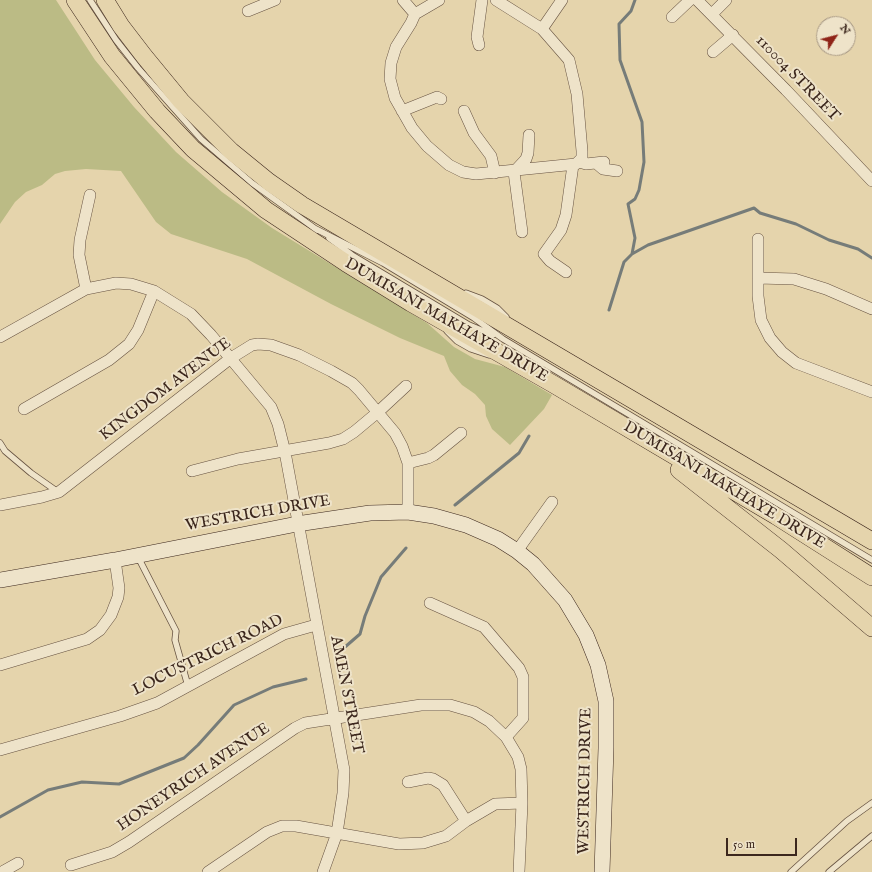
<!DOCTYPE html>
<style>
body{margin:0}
#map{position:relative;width:872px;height:872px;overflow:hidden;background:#e5d4ac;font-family:"IM FELL English",serif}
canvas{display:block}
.north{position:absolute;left:816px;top:16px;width:40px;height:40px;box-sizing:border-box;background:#eee3c9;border:1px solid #a79884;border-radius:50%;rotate:54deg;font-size:11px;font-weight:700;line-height:16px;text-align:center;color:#3c271d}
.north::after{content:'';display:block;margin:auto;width:14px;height:18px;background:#8f2418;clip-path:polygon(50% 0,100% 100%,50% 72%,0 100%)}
.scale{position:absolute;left:726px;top:838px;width:71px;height:18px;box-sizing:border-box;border:2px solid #3c271d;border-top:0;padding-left:5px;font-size:12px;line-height:14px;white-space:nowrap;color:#3c271d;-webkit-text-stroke:3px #eee3c9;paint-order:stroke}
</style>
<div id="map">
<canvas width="872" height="872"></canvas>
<div class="north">N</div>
<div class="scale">50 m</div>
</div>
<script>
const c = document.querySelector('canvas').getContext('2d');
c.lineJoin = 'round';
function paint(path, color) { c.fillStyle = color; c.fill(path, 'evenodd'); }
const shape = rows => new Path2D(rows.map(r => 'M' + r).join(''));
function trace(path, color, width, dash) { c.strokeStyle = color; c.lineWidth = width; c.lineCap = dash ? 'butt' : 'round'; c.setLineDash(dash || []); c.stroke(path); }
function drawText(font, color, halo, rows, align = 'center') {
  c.font = font + ' "IM FELL English",serif'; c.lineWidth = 4; c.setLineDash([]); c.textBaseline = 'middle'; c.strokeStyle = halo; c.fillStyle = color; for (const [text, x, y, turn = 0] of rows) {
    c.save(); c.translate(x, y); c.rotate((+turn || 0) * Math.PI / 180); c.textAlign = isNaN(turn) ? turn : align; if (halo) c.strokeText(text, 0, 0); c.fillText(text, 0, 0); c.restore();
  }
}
const green = shape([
 [0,0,56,0,95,60,134,107,176,152,222,192,272,228,427,323,454,347,475,359,505,367,552,395,544,409,510,445,492,429,486,416,485,405,475,394,462,385,450,371,444,356,400,338,331,304,247,259,171,234,156,222,121,171,86,169,65,171,55,174,42,185,26,192,15,202,0,224]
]);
const stream = shape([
 [632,254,635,238,628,204,635,199,639,190,644,162,642,122,620,60,619,24,631,11,635,0],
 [609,310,624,262,632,254,648,245,754,208,760,213,796,224,829,240,858,249,872,258],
 [455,505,519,453,529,436],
 [345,647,360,634,365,616,381,577,406,548],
 [0,817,48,790,82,782,119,784,184,758,198,745,234,705,273,687,306,679]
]);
const lane = shape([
 [90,0,116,40,138,68,201,139,252,183,317,230],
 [314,228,383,263,474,318,503,339,872,560],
 [329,238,352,255,469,325,493,335],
 [466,293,482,299,497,308,506,317],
 [447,331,457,341,471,349,489,355],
 [0,443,5,451,31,473,58,492],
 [138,557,176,631,175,640,188,686],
 [791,872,847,821,872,803],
 [829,872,872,836]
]);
const street = shape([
 [403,0,415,14],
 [439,0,415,14,411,23,396,47,391,63,390,79,395,98,412,128,427,146,449,165,463,172,476,174,576,164,582,158,582,151,577,94,569,60,542,29,496,0],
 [697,0,786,90,872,181],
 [248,11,275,0],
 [712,14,726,0],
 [672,17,690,0],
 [542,29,562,0],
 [479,45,477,37,482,0],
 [713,52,733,35],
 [402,111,437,97,441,99],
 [464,111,474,133,491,156,495,173],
 [579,162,586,164,604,162],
 [596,163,603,169,617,171],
 [522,232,514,172,526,159,528,153,529,135],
 [758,239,758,296,761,320,770,338,782,352,796,363,872,392],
 [566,272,550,261,544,254,561,230,566,215,573,165],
 [758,278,794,279,826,289,872,309],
 [86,289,79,255,80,240,90,195],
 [0,337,86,289,116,283,131,284,154,291,191,314,211,335,271,407,278,424,285,452,344,770,343,793,337,833,323,872],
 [24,409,109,360,129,344,138,330,154,291],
 [408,463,428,458,434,455,461,433],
 [192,471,238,459,329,443,343,439,354,432,378,412,406,386],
 [0,505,42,497,59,492,231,358,252,345,258,344,271,345,299,355,331,371,352,383,359,390,395,433,402,446,408,463,408,512],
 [517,551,552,502],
 [430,603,484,627,519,668,523,677,523,718,506,737],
 [0,665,87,639,100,630,111,615,118,597,119,588,115,560],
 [0,750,120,716,157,703,284,634,316,625],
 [408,782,428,778,433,779,443,785,466,821],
 [71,865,112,852,129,842,295,728,305,723,421,705,450,705,474,712,489,721,506,737,518,757,521,769,522,803,519,872],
 [2,872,18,863],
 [208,872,267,832,282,826,296,826,399,844,423,843,446,836,466,821,495,804,522,803]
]);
const secondary = shape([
 [0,580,115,560,297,524,370,513,408,512,434,516,466,525,498,539,517,551,533,564,565,600,586,635,598,665,606,701,606,748,602,872]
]);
const primary = shape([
 [75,0,112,56,157,111,193,149,266,210,346,263,411,303,553,384,776,516,872,577],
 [105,0,121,26,144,56,181,101,231,151,269,182,302,205,872,541],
 [679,470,781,550,872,628]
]);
const streetNames = [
 ["110004 STREET",797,79,46],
 ["DUMISANI MAKHAYE DRIVE",446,321,30],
 ["KINGDOM AVENUE",166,390,-37],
 ["DUMISANI MAKHAYE DRIVE",724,486,31],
 ["WESTRICH DRIVE",258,514,-10],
 ["LOCUSTRICH ROAD",208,656,-26],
 ["AMEN STREET",346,695,79],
 ["HONEYRICH AVENUE",194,778,-34],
 ["WESTRICH DRIVE",586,781,-89]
];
paint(green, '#bbbb85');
trace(stream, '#767c79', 3);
trace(lane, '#665241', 7);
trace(street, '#665241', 12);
trace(secondary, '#3c271d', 16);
trace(primary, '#3c271d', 18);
trace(lane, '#eee3c9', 5.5);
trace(street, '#eee3c9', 11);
trace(secondary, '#eee3c9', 15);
trace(primary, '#e5d4ac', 17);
drawText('16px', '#3c271d', '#eee3c9', streetNames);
</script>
